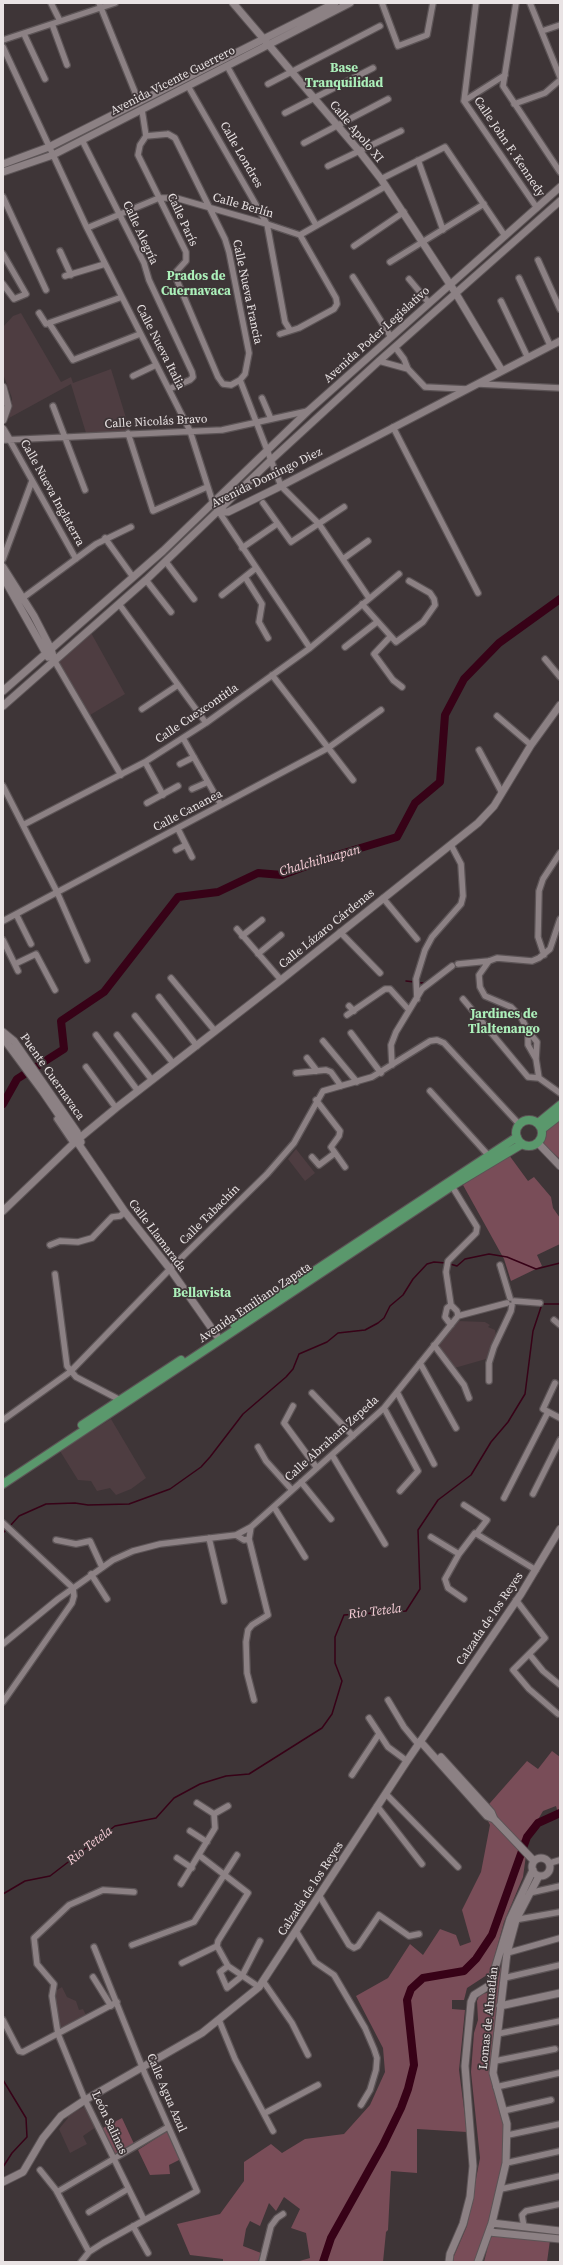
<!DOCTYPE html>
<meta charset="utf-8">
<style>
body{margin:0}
#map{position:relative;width:563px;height:2265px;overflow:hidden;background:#3e3537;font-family:"Source Serif 4",serif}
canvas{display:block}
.frame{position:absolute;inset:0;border:4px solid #e9e3e4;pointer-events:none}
</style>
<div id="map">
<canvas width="563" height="2265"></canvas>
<div class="frame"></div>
</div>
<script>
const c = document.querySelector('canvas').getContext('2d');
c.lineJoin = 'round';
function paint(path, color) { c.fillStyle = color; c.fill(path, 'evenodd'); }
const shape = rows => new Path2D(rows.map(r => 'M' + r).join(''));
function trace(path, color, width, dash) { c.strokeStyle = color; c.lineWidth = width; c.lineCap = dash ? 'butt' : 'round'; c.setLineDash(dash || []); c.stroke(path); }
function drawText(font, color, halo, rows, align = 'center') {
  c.font = font + ' "Source Serif 4",serif'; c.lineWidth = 3.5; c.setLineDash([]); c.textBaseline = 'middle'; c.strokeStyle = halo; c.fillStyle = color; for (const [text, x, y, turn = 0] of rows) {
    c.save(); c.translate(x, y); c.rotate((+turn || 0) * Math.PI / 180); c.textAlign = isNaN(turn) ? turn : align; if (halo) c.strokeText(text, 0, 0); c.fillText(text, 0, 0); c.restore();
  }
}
const built = shape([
 [21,313,61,382,71,377,73,383,111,369,130,431,86,433,71,384,9,418,12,398,3,374,3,327,13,316],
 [90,631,125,694,90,715,56,661],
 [296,1149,315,1173,305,1181,288,1159],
 [457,1321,485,1322,490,1325,488,1327,495,1330,496,1335,486,1359,451,1369,437,1348,441,1339],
 [111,1419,146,1478,131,1489,116,1495,110,1488,97,1491,91,1481,78,1480,60,1451],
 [62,1987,67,1997,76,2001,79,2010,83,2009,88,2019,58,2034,52,1993],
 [86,2106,96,2127,83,2136,87,2144,70,2153,59,2129,68,2118,66,2116]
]);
const green = shape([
 [560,1119,560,1159,542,1143,545,1131],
 [509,1155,528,1181,534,1177,551,1197,553,1208,560,1218,560,1244,537,1255,542,1266,511,1281,504,1259,463,1185],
 [552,1751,560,1757,560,1820,556,1806,543,1811,533,1828,516,1847,526,1855,523,1877,504,1922,490,1973,467,1988,464,2000,452,2000,452,2009,465,2010,459,2070,467,2132,417,2129,417,2173,391,2171,388,2230,386,2232,383,2262,296,2262,310,2258,306,2233,291,2228,300,2209,284,2197,276,2211,269,2203,260,2226,250,2221,246,2229,243,2246,261,2253,258,2262,223,2262,223,2259,190,2255,177,2224,220,2214,244,2181,244,2162,271,2144,282,2153,305,2139,344,2134,370,2105,385,2072,383,2048,356,1996,388,1978,410,1944,423,1955,440,1929,456,1935,460,1946,471,1942,462,1910,481,1872,490,1825,483,1811,527,1761,538,1769],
 [511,1926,493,2071,505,2119,504,2164,493,2216,480,2245,475,2262,453,2262,454,2256,467,2226,480,2158,471,2072,474,2033,478,2020,477,2001,480,1994,487,1993,496,1986],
 [122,2118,135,2146,115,2157,101,2129],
 [169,2130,181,2155,179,2160,169,2165,170,2174,150,2175,138,2150],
 [496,2235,550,2240,547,2262,484,2262,490,2238]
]);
const stream = shape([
 [406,981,423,983],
 [450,1264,457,1266,465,1259,489,1254,507,1257,536,1269,560,1263],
 [10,1526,19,1516,46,1504,75,1503,88,1505,129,1504,170,1489,201,1467,210,1457,243,1414,286,1377,293,1369,299,1354,327,1342,338,1333,365,1330,378,1323,384,1318,390,1306,403,1295,413,1279,427,1264,434,1262,446,1263],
 [3,1533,7,1529],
 [3,1894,25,1881,50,1876,115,1826,156,1818,174,1798,200,1784,226,1776,249,1774,322,1728,332,1714,342,1681,335,1663,335,1637,344,1615,406,1611,420,1589,418,1530,438,1500,471,1475,491,1442,508,1422,525,1394,533,1331,542,1304,560,1304],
 [3,2080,26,2118,27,2137,12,2153,3,2167]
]);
const river = shape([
 [3,1104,17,1079,64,1049,61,1021,104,992,178,897,218,892,258,873,282,875,334,856,397,837,415,803,440,782,445,715,464,679,499,643,560,599],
 [323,2262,331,2238,383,2145,401,2108,408,2089,414,2065,407,2000,411,1989,423,1978,464,1971,476,1959,492,1935,527,1837,538,1823,560,1813]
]);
const street = shape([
 [51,3,60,21],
 [99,3,139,102],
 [382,3,398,46,427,35,433,3],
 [476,3,464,101,537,208],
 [516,3,503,86,560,172],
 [530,3,560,77],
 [52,24,67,65],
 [542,31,560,25],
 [24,34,45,79],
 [3,40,115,3],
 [3,47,87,228,190,431,213,503,310,648],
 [227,66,316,225],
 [268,84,380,26],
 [188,86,267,224,285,322,290,330],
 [464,101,505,75],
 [514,104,545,93,560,80],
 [142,110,146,136],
 [285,113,373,68],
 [168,134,175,138,225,239,229,252,249,353,245,374,240,380,231,385,223,384,218,377,176,278,176,272,186,261,186,252,138,155,140,145,146,136,168,134],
 [82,140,144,263,149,280,192,372,193,377,190,380,169,389],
 [304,143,388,99],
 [418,160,443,230],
 [328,166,401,131],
 [381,179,445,147,505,236],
 [3,197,46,290],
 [87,228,159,198,176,198,267,224,300,235],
 [300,235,386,186],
 [354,246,404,212],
 [60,251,71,275],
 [3,254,26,294,14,299,3,284],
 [538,260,560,309],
 [390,262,484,204],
 [65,276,105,264],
 [353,277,391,337],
 [519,278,550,345],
 [409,279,429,303],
 [501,301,528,358],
 [39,313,46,324,122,297],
 [49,323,73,360,140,334],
 [280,334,299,328,334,309,337,304,336,298,300,235],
 [395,347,404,359,408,369,425,387,466,389],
 [379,361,408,369],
 [133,376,156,365],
 [240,380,281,486,319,524,369,598],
 [479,384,560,388],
 [262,398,271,419],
 [53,406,85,490],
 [393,427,478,593],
 [128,433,153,511,207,487],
 [9,439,76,559],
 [3,440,222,430,308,411],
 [263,503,291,542,344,507],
 [105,538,133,577],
 [242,548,277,524],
 [3,559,32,481],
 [343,559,368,541],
 [166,562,194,599],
 [245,577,262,604,259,622,268,638],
 [146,580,171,612],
 [222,595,256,568],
 [20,600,96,544,131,527],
 [119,604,206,723],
 [362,604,396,642,423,622,435,605,434,599,430,593,409,581],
 [390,637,374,654,393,680,402,687],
 [345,647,377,622],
 [545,659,560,677],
 [54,660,121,775],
 [272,675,353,780],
 [142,709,178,685],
 [497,716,531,745],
 [183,738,221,805],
 [479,750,502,793],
 [145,762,163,795],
 [180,764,194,757],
 [3,786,57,892,87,960],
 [192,789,208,782],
 [147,803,178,786],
 [23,825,145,762,206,723,310,648,399,574],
 [178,829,192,857],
 [176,850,186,845],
 [383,898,417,939],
 [16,914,31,944],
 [3,921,328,748,381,710],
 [237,929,281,980],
 [340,932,380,973],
 [242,936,262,920],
 [3,940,18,971],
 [258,954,281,935],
 [544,955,538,937,539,891,543,879,560,853],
 [489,961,479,975,480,987,485,996,511,1007,521,1017,528,1031,537,1042,536,1059,539,1078],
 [15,964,36,954,55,990],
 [458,964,489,961,497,958,532,961,539,958,550,949,560,919],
 [171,978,215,1031],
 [159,997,197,1046],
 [417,999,416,979,425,950,432,937,461,904,463,896,461,864,451,845],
 [463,999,528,1077,539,1078],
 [349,1006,354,1011],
 [347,1015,385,989,390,989,409,1010],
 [135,1016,173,1063],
 [528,1031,528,1045,536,1059],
 [351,1033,381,1073],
 [96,1035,138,1091],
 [117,1035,152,1080],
 [323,1041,357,1082],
 [307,1058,317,1071],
 [392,1065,391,1045,396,1032,422,989,452,966],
 [86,1067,116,1108],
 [296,1073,326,1070,331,1072,341,1086],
 [539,1078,560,1093],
 [430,1091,489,1156],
 [316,1100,340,1131,339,1136,331,1147,345,1167],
 [57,1119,74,1144],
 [312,1157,319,1165,335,1153],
 [450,1183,477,1227,476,1233,448,1261,446,1272,451,1305],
 [50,1245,60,1241,78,1242,92,1238,112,1217,120,1216,125,1212],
 [500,1265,510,1298],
 [55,1274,67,1366,76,1377,122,1401],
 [514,1301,540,1303],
 [458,1316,507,1303],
 [554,1320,560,1325],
 [451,1325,445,1317,447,1308,451,1305],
 [434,1345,464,1385,469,1398],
 [420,1363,456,1428],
 [489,1381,489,1363,494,1347,511,1311,512,1305],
 [555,1383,543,1409,560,1418],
 [397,1392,434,1464],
 [312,1393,353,1436],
 [293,1406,284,1423,317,1468],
 [384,1408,418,1471,400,1491],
 [3,1420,70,1372,170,1269,267,1174,294,1143,323,1091,372,1077,430,1041,437,1040,444,1043,519,1124],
 [258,1447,266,1461,292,1490],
 [332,1455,385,1544],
 [301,1482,331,1519],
 [533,1494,560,1440],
 [504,1498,548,1412],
 [464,1505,487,1520,477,1533],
 [274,1507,305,1557],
 [3,1523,73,1588,74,1596,72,1603,3,1702],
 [236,1535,244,1540,249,1539,251,1527],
 [431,1537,459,1554],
 [209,1538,224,1601],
 [249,1539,268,1615,252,1625,248,1630,246,1642,247,1673,254,1700],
 [56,1540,76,1544,90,1541,102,1567],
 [91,1574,107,1599],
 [464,1599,448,1588,445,1579,459,1554,475,1533,536,1570],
 [516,1600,545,1638,513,1670,529,1689,558,1714],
 [3,1644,58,1599,113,1560,133,1551,160,1544,236,1535,251,1527,384,1408,458,1316,457,1311,451,1305],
 [530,1655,543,1671,560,1685],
 [388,1700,404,1727,418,1744],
 [369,1718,388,1747,407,1761],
 [352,1775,379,1734],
 [386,1794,458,1867],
 [197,1803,214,1814],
 [377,1806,422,1864],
 [214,1814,228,1806],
 [190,1831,207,1842],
 [200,1856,248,1893,218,1941,217,1946,228,1966,259,1987],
 [177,1858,192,1868],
 [550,1863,560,1860],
 [181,1884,215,1828,214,1814],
 [134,1892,103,1890,69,1905,34,1938,37,1964,54,1984,52,1996,58,2034,85,2100,144,2220],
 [529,1893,560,1886],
 [319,1895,349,1945,354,1948,358,1946,379,1915,409,1936,419,1934],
 [514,1920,560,1912],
 [296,1931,315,1962,334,1975,365,2028,374,2049,377,2058,376,2070,370,2090,361,2105],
 [132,1945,194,1922,237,1855],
 [507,1953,560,1938],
 [182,1963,217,1946],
 [228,1966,220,1972,227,1988,242,1976,260,1941],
 [93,1977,111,2006],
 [504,1978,560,1965],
 [263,1981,292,2023,308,2055],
 [3,2020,19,2051,23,2052,117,2002],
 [219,2020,235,2059,273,2131],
 [497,2034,560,2021],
 [495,2061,555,2049],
 [496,2087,559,2073],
 [503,2111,551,2100],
 [265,2113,318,2085],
 [508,2135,560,2124],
 [506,2163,560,2151],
 [40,2170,56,2190,89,2252],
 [501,2189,560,2176],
 [57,2192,168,2127],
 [89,2212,128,2189],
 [133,2226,148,2253],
 [524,2227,522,2215,526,2211,560,2204],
 [81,2262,89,2252,103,2243,197,2191,145,2074,94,1947],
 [262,2262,271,2226,277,2218,283,2214]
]);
const secondary = shape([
 [233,3,360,152,381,179,455,292,502,371],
 [3,164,49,147,335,3],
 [3,172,53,155,350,3],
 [3,387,8,406,3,420],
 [3,429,9,439],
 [218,512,228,512,281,486,560,341],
 [3,567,34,616,51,649,54,660],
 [3,577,48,657],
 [3,691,163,551,308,411,560,187],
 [3,706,146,580,270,461,379,361,560,201],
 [3,1032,14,1041,77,1132,81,1142],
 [3,1038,43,1092,125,1212,170,1269,217,1336],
 [538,1143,560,1166],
 [3,1211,76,1141,116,1108,281,980,478,823,494,806,531,745,560,705],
 [420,1741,487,1816,494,1819,534,1861],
 [441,1757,491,1812,494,1819],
 '532 1867a9 9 0 1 1 18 0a9 9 0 1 1-18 0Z',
 [500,2006,560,1993],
 [3,2182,23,2172,43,2138,61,2116,85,2100,202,2033,259,1987,407,1761,521,1594,560,1529],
 [492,2223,560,2231],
 [489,2232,560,2239],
 [449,2262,450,2254,463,2224,470,2197,473,2166,465,2066,471,2002,474,1995,490,1985,510,1919,533,1870],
 [478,2262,492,2223,506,2163,507,2124,493,2073,507,1953,516,1920,539,1876]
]);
const primary = shape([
 '516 1133a13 13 0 1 1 26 0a13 13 0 1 1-26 0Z',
 [538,1123,560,1105],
 [542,1129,560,1115],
 [234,1324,517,1137],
 [82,1425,181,1360],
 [3,1484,452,1186,522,1144]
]);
const streetNames = [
 ["Avenida Vicente Guerrero",173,81,-27],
 ["Calle Apolo XI",356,132,50],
 ["Calle John F. Kennedy",509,147,56],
 ["Calle Londres",241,155,60],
 ["Calle Berlín",243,206,16],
 ["Calle París",182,220,65],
 ["Calle Alegría",140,233,65],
 ["Calle Nueva Francia",247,292,78],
 ["Avenida Poder Legislativo",377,335,-42],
 ["Calle Nueva Italia",160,347,63],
 ["Calle Nicolás Bravo",156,422,-3],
 ["Avenida Domingo Diez",267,478,-26],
 ["Calle Nueva Inglaterra",52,493,61],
 ["Calle Cuexcontitla",197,714,-34],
 ["Calle Cananea",188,811,-28],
 ["Calle Lázaro Cárdenas",327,929,-39],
 ["Puente Cuernavaca",52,1077,55],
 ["Calle Tabachín",210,1215,-45],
 ["Calle Llamarada",157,1236,53],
 ["Avenida Emiliano Zapata",255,1303,-34],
 ["Calle Abraham Zepeda",332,1439,-42],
 ["Calzada de los Reyes",490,1619,-56],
 ["Calzada de los Reyes",311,1889,-57],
 ["Lomas de Ahuatlán",489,2018,-84],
 ["Calle Agua Azul",166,2093,67],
 ["León Salinas",109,2123,65]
];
const neighbourhoodNames = [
 ["Base",344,69],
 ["Tranquilidad",344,84],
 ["Prados de",196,277],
 ["Cuernavaca",196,292],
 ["Jardines de",504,1015],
 ["Tlaltenango",504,1030],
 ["Bellavista",202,1294]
];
const waterNames = [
 ["Chalchihuapan",320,861,-16],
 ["Rio Tetela",375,1612,-7],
 ["Rio Tetela",90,1846,-38]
];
paint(built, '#4e3d41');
paint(green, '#794d58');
trace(stream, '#370217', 1.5);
trace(river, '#370217', 8);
trace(street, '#5c5456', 8);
trace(secondary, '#5c5456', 9);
trace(primary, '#5c5456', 10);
trace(street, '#8c8184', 5.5);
trace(secondary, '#8c8184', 7);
trace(primary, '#5a986c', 8);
drawText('12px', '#e9e3e4', '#3e3537', streetNames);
drawText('bold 13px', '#acf0ba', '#3e3537', neighbourhoodNames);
drawText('italic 13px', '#f6ced7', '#3e3537', waterNames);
</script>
